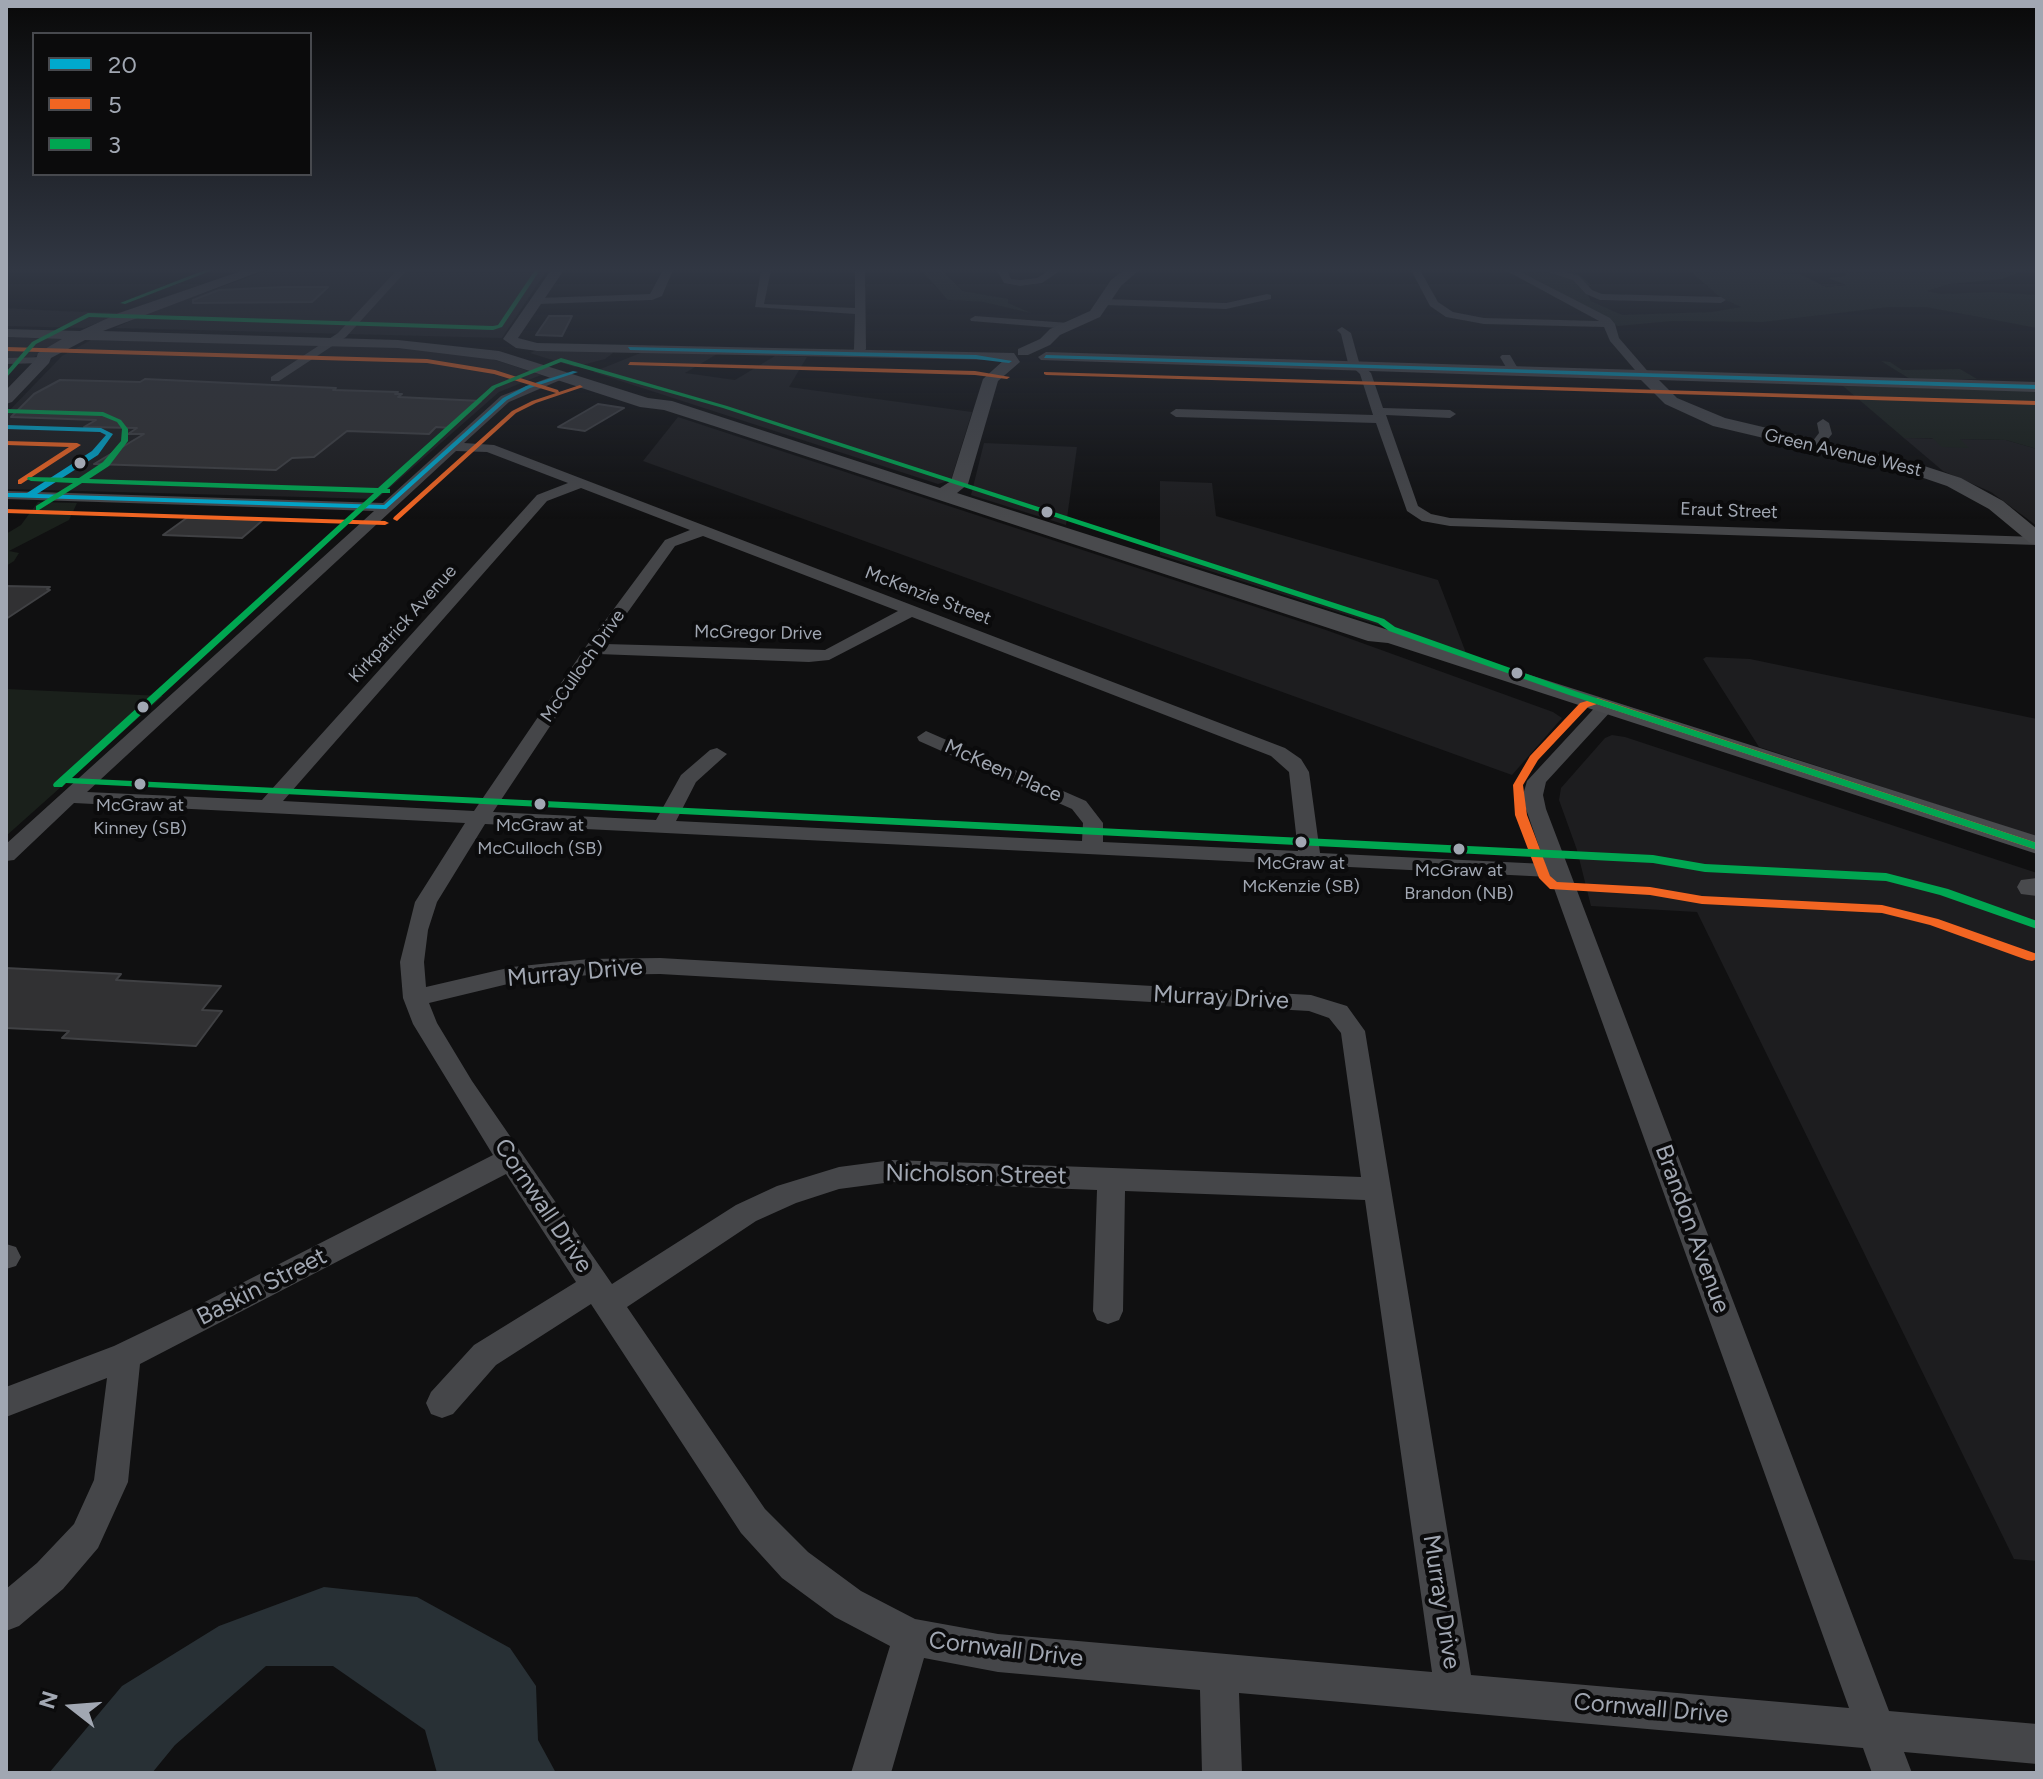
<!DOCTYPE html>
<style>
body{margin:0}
#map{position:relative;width:2043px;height:1779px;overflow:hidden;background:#101011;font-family:Figtree,sans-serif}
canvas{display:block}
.frame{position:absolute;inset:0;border:8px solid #a1a7b2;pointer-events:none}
.legend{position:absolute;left:32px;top:32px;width:280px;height:144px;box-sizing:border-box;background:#0b0b0c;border:2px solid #47494e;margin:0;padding:10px 14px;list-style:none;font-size:24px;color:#a1a7b2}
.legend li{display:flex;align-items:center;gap:16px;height:40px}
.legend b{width:40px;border:2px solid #47494e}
.north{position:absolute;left:32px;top:1667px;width:80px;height:80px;-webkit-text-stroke:6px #0b0b0c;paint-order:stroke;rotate:287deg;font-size:22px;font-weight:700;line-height:32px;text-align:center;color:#a1a7b2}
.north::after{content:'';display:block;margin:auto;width:28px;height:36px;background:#a1a7b2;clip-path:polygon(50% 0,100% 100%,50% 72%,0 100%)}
</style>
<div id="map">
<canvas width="2043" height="1779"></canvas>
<div class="frame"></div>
<ul class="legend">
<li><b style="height:10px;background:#00a9ce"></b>20</li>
<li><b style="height:10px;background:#f26522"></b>5</li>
<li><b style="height:10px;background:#00a651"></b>3</li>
</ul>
<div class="north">N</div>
</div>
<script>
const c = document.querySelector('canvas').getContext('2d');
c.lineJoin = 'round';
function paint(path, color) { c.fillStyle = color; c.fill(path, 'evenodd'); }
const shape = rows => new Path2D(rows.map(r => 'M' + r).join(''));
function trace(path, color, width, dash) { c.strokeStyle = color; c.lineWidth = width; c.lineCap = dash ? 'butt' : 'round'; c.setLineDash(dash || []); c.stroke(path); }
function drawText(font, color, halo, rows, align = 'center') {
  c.font = font + ' Figtree,sans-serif'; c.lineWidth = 8; c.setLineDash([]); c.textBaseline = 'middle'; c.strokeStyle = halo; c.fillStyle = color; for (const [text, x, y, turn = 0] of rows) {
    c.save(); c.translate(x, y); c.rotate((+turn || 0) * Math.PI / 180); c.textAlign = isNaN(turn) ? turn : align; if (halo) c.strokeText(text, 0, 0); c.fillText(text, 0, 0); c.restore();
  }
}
const built = shape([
 [269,270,547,270,502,338,115,328,149,312],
 [6,308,59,311,125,313,84,328,6,326],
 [6,337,63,339,34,357,6,359],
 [91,340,401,347,486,357,541,375,499,392,377,499,6,489,6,414,62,356],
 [539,349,612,352,613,353,605,359,575,367,530,353],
 [643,352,717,354,685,373,735,380,775,356,807,357,789,387,972,412,951,480,938,484,593,372],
 [678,417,1326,630,1553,712,1562,718,1512,775,643,461],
 [1904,438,2006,440,2037,449,2037,526,1991,492,1943,471],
 [984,443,1077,447,1066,525,971,495],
 [1160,481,1212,483,1216,516,1438,580,1466,653,1160,555],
 [1706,657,1750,659,2037,719,2037,837,1759,747,1703,659],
 [1612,735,1625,737,2037,873,2037,1561,2014,1559,1697,912,1591,906,1577,850,1559,800,1561,788,1605,738]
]);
const green = shape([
 [921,270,941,270,963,291,1008,299,1008,303,1031,313,983,302,948,300],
 [1515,270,1566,270,1581,276,1592,286,1584,287,1591,301,1622,315,1712,312,1741,307,1721,298,1689,270,1800,274,1826,287,1846,285,1828,278,1845,276,1849,270,2025,270,2002,279,1950,284,1927,291,1941,294,1992,292,2037,295,2037,328,1926,307,1889,307,1763,322,1672,321,1618,326,1543,283],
 [1881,361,1890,362,1902,370,1960,369,1977,379,1910,379],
 [1843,386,2037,391,2037,449,2006,440,1960,439,1969,448,1942,447,1932,438,1904,438],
 [38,502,77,503,69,520,9,551,19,553,14,561,6,566,6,534,21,525],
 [6,689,163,696,6,836]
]);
const water = shape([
 [324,1587,417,1597,510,1648,536,1686,538,1740,556,1773,437,1773,425,1730,333,1666,266,1666,175,1745,152,1773,49,1773,122,1686,219,1626]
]);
const building = shape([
 [284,287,328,287,312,302,193,303,193,300,219,290,284,287],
 [549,316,572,316,562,336,536,335,549,316],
 [145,379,336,388,333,390,398,392,395,394,402,394,398,397,481,401,451,428,436,427,429,434,347,431,314,457,292,458,276,470,94,464,144,434,128,434,137,428,84,427,96,420,11,417,34,394,60,380,140,382,145,379],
 [598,404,624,408,585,431,558,427,598,404],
 [188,517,199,517,263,520,242,538,163,535,188,517],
 [6,586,50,587,47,589,50,590,6,619,6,586],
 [6,968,121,974,116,980,221,986,202,1010,222,1011,196,1046,62,1038,69,1031,6,1028,6,968]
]);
const street = shape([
 [397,270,407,270,346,337,279,381,271,381,271,377,338,333,397,270],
 [663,270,673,270,662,296,652,300,539,304,534,301,539,298,650,294,663,270],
 [761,270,771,270,764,304,855,308,855,270,865,270,866,349,861,356,851,354,854,349,855,314,755,307,761,270],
 [997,270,1007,270,1011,279,1020,280,1037,278,1050,270,1061,270,1042,283,1020,286,1004,283,997,270],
 [1411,270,1420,270,1438,302,1453,312,1484,318,1599,321,1505,270,1517,270,1610,318,1615,324,1619,338,1651,375,1641,377,1610,341,1604,327,1484,324,1446,317,1430,306,1411,270],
 [1542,270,1558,270,1579,276,1592,290,1602,294,1721,297,1726,300,1721,303,1600,300,1586,294,1573,280,1542,270],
 [1267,294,1271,295,1271,299,1226,309,1104,305,1099,302,1104,299,1226,303,1267,294],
 [975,316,1069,323,1074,326,1069,329,971,321,970,319,975,316],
 [1342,327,1351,333,1359,362,1371,373,1383,408,1450,410,1456,414,1450,418,1386,415,1418,506,1431,514,1450,518,2037,537,2037,545,1450,526,1422,521,1407,511,1376,423,1176,417,1170,413,1176,409,1373,415,1360,374,1348,363,1341,334,1337,330,1342,327],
 [1502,355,1510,355,1520,372,1518,374,1510,374,1500,357,1502,355],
 [6,358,44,357,50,360,44,363,6,364,6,358],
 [561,373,567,376,565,378,509,402,464,443,494,445,1285,748,1301,759,1309,772,1320,853,1545,864,1526,809,1523,795,1527,781,1600,702,1612,702,1615,706,1612,710,1546,782,1543,795,1546,809,1889,1711,2037,1724,2037,1764,1904,1752,1912,1773,1872,1773,1863,1748,1239,1693,1242,1773,1202,1773,1200,1690,998,1672,924,1658,891,1773,851,1773,890,1646,835,1617,782,1578,741,1533,591,1304,496,1365,453,1414,442,1418,431,1414,426,1403,431,1392,474,1345,576,1282,506,1174,140,1364,128,1482,98,1548,63,1589,19,1626,6,1631,6,1589,37,1563,74,1524,94,1480,107,1378,6,1417,6,1387,114,1346,191,1309,493,1155,413,1024,403,998,400,962,415,902,465,823,74,803,14,860,6,861,6,844,374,511,6,499,6,491,383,503,501,396,561,373],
 [456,451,487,452,568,483,537,495,262,800,87,792,456,451],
 [581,488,690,530,665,540,587,645,474,811,283,801,547,501,581,488],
 [703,536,898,611,825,650,605,644,675,546,703,536],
 [912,617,1271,756,1289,772,1298,851,1103,842,1103,823,1086,801,926,731,917,737,919,741,1072,809,1083,823,1082,841,676,821,696,782,727,754,717,748,710,750,681,775,656,820,493,812,598,654,809,662,829,660,912,617],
 [485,824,1550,877,1849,1708,1471,1675,1365,1031,1347,1006,1311,995,660,958,589,959,512,967,426,987,424,962,428,930,437,902,485,824],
 [660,974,1309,1011,1329,1018,1341,1033,1361,1177,892,1160,839,1167,777,1186,736,1205,612,1284,472,1081,437,1023,429,1003,512,983,589,975,660,974],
 [892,1182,1097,1190,1093,1311,1097,1320,1108,1324,1119,1320,1123,1311,1125,1191,1365,1200,1432,1672,998,1634,915,1619,861,1591,808,1552,765,1509,627,1307,756,1221,796,1203,839,1189,892,1182],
 [1823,419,1829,423,1832,434,1820,449,1810,449,1809,446,1819,433,1817,423,1823,419],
 [6,1244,16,1247,21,1257,16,1266,6,1269,6,1244]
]);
const secondary = shape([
 [244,270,264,270,103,331,398,340,499,351,648,398,672,401,940,488,951,481,983,379,1004,360,537,351,516,348,503,339,551,270,564,270,518,338,537,343,1014,353,1020,362,998,381,968,484,957,493,2037,836,2037,854,1388,643,1368,641,714,426,664,410,640,407,496,360,398,348,85,340,51,358,49,363,12,402,6,404,6,390,36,359,38,353,62,339,6,337,6,329,80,331,119,313,244,270],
 [1124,270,1139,270,1121,286,1100,317,1060,335,1050,345,1028,355,1018,355,1018,349,1040,339,1050,329,1090,311,1111,280,1124,270],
 [1046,352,2037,382,2037,392,1659,380,1677,398,1725,418,1915,463,1961,478,2003,501,2037,529,2037,545,2030,543,1989,509,1947,486,1903,471,1713,426,1665,404,1641,380,1041,360,1038,357,1046,352],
 [2037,878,2037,896,2021,894,2017,887,2021,880,2037,878]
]);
const bus1 = shape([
 [628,347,976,355,1012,361,1009,363,976,359,630,350,628,347],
 [1046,355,2037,385,2037,389,1044,358,1046,355],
 [573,371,578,372,530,388,507,400,386,509,6,497,6,493,27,493,92,451,106,435,100,432,6,429,6,425,101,428,113,434,98,455,37,494,384,505,503,398,526,386,573,371]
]);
const bus2 = shape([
 [6,347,427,359,495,370,558,390,559,392,580,385,583,387,536,403,516,413,397,521,393,519,394,517,512,411,532,401,556,393,494,374,427,363,6,351,6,347],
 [630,362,975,371,1010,377,1007,379,975,375,628,365,630,362],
 [1044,372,2037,401,2037,405,1046,375,1044,374,1044,372],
 [6,441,77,443,81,445,21,484,18,484,18,480,69,447,6,445,6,441],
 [6,509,385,521,389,523,385,525,6,513,6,509],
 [1597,698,2037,843,2037,850,1597,704,1588,707,1538,760,1523,785,1527,815,1550,876,1557,882,1650,887,1702,896,1882,905,1938,919,2037,954,2037,959,2032,961,2027,960,1930,925,1882,913,1702,904,1650,895,1550,889,1539,878,1515,815,1513,785,1530,756,1580,703,1597,698]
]);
const bus3 = shape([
 [205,270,213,270,125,304,120,303,205,270],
 [535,270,540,270,502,327,493,330,89,317,36,344,6,378,6,372,32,342,88,313,493,326,498,325,535,270],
 [561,358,727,406,1384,619,1395,627,1575,691,2037,843,2037,850,1569,695,1389,631,1378,623,723,408,561,362,496,388,387,489,390,489,390,493,382,493,72,778,1653,855,1705,864,1886,873,1948,889,2037,921,2037,929,1940,895,1886,881,1705,872,1653,863,66,783,62,787,54,787,53,785,54,783,374,493,82,483,39,510,36,510,36,506,73,483,31,481,27,479,28,477,79,478,103,462,121,441,122,429,117,422,102,416,7,413,6,409,103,412,121,420,128,429,128,441,109,466,89,479,378,488,492,386,561,358]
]);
const markers = [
 [80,463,7,"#a1a7b2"],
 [1047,512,7,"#a1a7b2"],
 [1517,673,7,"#a1a7b2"],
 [143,707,7,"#a1a7b2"],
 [140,784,7,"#a1a7b2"],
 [540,804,7,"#a1a7b2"],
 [1301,842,7,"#a1a7b2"],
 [1459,849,7,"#a1a7b2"]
];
const farStreetnames = [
 ["Green Avenue West",1843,453,13],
 ["Eraut Street",1729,511,2],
 ["McKenzie Street",928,596,21],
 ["Kirkpatrick Avenue",403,624,-48],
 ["McGregor Drive",758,633,1],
 ["McCulloch Drive",583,666,-55]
];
const busNames = [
 ["McGraw at",140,806],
 ["Kinney (SB)",140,829],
 ["McGraw at",540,826],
 ["McCulloch (SB)",540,849],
 ["McGraw at",1301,864],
 ["McKenzie (SB)",1301,887],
 ["McGraw at",1459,871],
 ["Brandon (NB)",1459,894]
];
const streetNames = [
 ["McKeen Place",1003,771,24]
];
const nearStreetnames = [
 ["Murray Drive",575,973,-5],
 ["Murray Drive",1221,998,3],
 ["Nicholson Street",976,1175,1],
 ["Cornwall Drive",543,1206,56],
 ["Brandon Avenue",1692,1229,70],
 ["Baskin Street",262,1287,-27],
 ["Murray Drive",1441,1602,81],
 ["Cornwall Drive",1006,1650,7],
 ["Cornwall Drive",1651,1709,5]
];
paint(built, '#1d1d1f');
paint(green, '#1a201b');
paint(water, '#283035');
paint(building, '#313133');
trace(building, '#404144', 2);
paint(street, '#454649');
paint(secondary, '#494a4d');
paint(bus1, '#00a9ce');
paint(bus2, '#f26522');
paint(bus3, '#00a651');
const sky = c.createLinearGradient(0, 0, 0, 519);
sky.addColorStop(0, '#090909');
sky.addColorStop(0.52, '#313743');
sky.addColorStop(1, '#31374300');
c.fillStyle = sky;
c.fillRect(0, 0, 2043, 519);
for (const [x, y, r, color] of markers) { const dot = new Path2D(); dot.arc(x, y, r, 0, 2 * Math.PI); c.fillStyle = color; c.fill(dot); trace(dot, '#0b0b0c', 3); }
drawText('18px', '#a1a7b2', '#0b0b0c', farStreetnames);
drawText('18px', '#a1a7b2', '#0b0b0c', busNames);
drawText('20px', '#a1a7b2', '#0b0b0c', streetNames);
drawText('24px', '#a1a7b2', '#0b0b0c', nearStreetnames);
</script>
